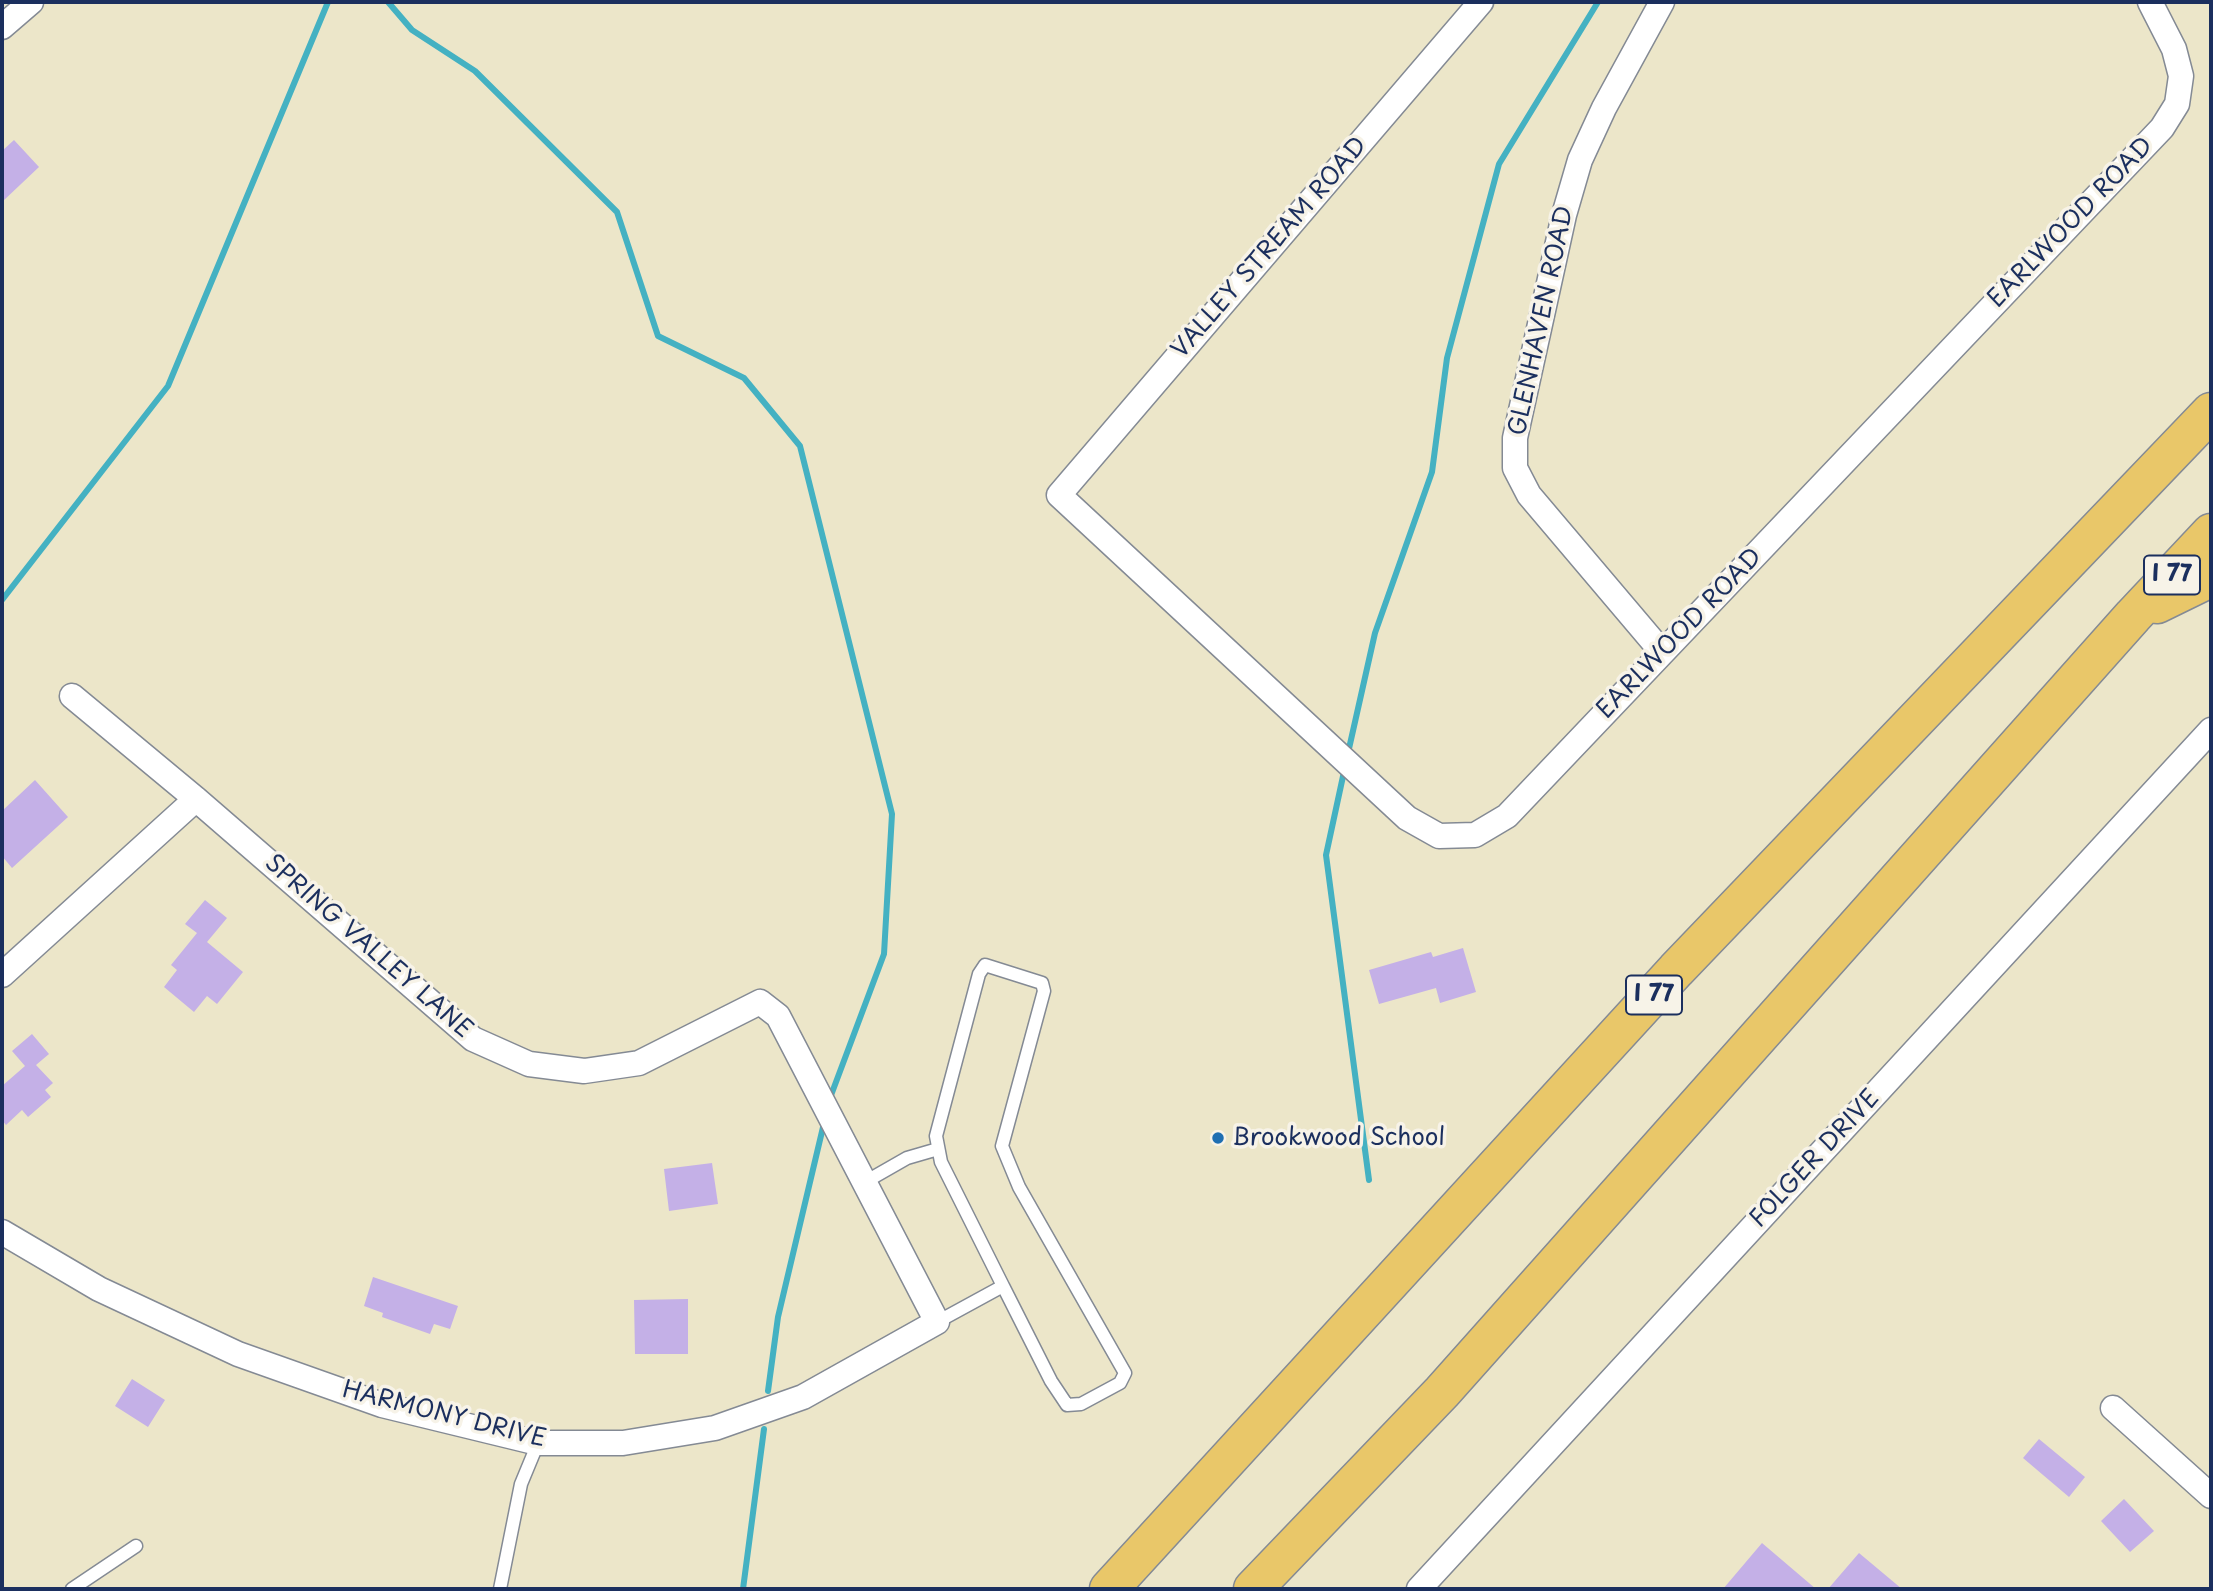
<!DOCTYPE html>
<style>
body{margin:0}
#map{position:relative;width:2213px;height:1591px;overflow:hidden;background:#ece6c9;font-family:"Playpen Sans",sans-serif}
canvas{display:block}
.frame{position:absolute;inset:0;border:4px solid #1b2f5e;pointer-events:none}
</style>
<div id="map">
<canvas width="2213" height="1591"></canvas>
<div class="frame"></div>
</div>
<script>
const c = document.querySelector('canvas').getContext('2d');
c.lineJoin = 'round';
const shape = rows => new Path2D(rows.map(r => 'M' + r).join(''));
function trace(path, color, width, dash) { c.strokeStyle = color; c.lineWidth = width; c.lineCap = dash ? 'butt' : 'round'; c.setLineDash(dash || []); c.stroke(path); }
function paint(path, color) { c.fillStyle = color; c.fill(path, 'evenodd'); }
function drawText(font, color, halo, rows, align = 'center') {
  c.font = font + ' "Playpen Sans",sans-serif'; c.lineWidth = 7; c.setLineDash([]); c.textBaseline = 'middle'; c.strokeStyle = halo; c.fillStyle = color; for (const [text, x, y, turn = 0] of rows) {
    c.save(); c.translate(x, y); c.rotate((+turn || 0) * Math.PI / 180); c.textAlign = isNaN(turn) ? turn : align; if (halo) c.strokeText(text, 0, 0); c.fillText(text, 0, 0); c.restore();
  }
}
const stream = shape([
 [388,2,412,30,475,71,617,212,658,336,744,378,800,446,892,814,884,954,830,1098],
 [2,600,168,386,328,2],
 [1348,753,1375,633,1432,472,1447,358,1499,164,1598,2],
 [1345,767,1326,855,1369,1180],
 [768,1391,778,1317,824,1123],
 [743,1589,764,1429]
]);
const building = shape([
 [14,140,39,167,2,202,2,151],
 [35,780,68,817,12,868,2,856,2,811],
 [205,900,227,918,207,942,243,972,217,1004,207,996,194,1012,164,987,177,970,171,965,197,933,185,924],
 [1463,948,1476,992,1440,1003,1436,988,1379,1004,1369,970,1431,952,1433,957],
 [32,1034,49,1054,36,1065,53,1083,45,1090,51,1097,28,1117,22,1110,6,1125,2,1120,2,1086,25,1066,12,1051],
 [712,1163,718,1204,669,1211,664,1169],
 [373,1277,458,1306,450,1329,434,1324,430,1334,382,1317,383,1313,364,1306],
 [688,1299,688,1354,635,1354,634,1300],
 [132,1379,165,1400,148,1427,115,1406],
 [2039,1439,2085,1477,2069,1497,2023,1458],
 [2124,1499,2154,1531,2130,1552,2101,1521],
 [1762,1543,1816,1589,1723,1589],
 [1859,1553,1902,1589,1828,1589]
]);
const lane = shape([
 [865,1182,907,1158,938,1149],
 [937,1322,1003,1286,1051,1381,1067,1405,1081,1404,1120,1383,1125,1373,1019,1187,1002,1146,1044,991,1042,983,985,965,979,974,936,1136,941,1162,1003,1286],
 [72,1589,136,1546],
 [500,1589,521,1484,538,1443]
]);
const street = shape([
 [1481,2,1059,495,1407,818,1439,836,1475,835,1507,816,2162,128,2177,104,2181,76,2174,49,2150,2],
 [1662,2,1604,108,1580,160,1564,215,1515,438,1515,468,1529,495,1662,652],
 [2,27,31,2],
 [2,975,196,799],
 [2,1232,99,1289,238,1354,382,1405,538,1443,623,1443,715,1428,803,1397,937,1322,778,1016,760,1002,639,1063,584,1071,529,1064,473,1039,196,799,72,696],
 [2113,1408,2211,1496],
 [1419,1589,2211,730]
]);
const highway = shape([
 [2157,604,2202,582,2211,573],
 [1109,1589,1676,970,2211,412],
 [1253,1589,1442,1392,2133,616,2211,533]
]);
const markers = [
 [1218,1138,7,"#1f6fb2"]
];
const shields = [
 [2172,575,56],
 [1654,995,56]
];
const shieldNames = [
 ["I 77",2172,575],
 ["I 77",1654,995]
];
const streetNames = [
 ["EARLWOOD ROAD",2071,223,-46],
 ["VALLEY STREAM ROAD",1270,248,-49],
 ["GLENHAVEN ROAD",1542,321,-78],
 ["EARLWOOD ROAD",1680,634,-46],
 ["SPRING VALLEY LANE",368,947,41],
 ["FOLGER DRIVE",1815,1159,-47],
 ["HARMONY DRIVE",444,1415,14]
];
const poiNames = [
 ["Brookwood School",1232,1138]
];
trace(stream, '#44b1c2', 6);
paint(building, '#c4b0e7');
trace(lane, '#848a94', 15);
trace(street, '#848a94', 27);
trace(highway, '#848a94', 41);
trace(lane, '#fff', 12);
trace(street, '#fff', 24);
trace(highway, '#e9c769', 38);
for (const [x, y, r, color] of markers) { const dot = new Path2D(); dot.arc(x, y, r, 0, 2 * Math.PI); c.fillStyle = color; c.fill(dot); trace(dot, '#f7f3e8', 2.5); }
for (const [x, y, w] of shields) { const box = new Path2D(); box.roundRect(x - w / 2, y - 19.5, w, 39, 5); c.fillStyle = '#f7f3e8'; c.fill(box); trace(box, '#1b2f5e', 2); }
drawText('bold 23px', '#1b2f5e', null, shieldNames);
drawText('24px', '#1b2f5e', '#f7f3e8', streetNames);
drawText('24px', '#1b2f5e', '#f7f3e8', poiNames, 'left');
</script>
